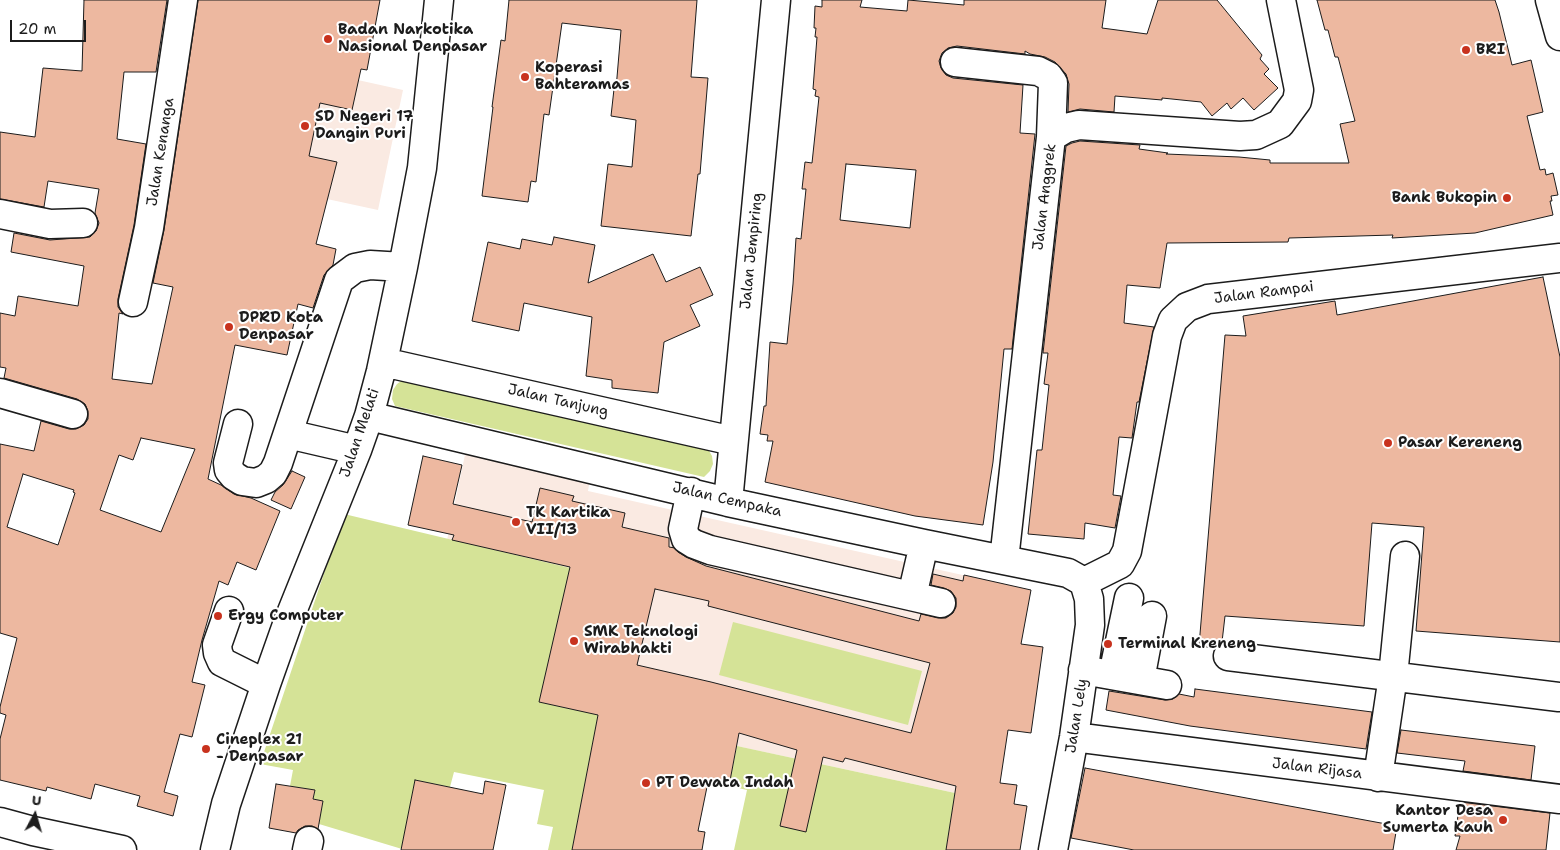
<!DOCTYPE html>
<style>
body{margin:0}
#map{position:relative;width:1560px;height:850px;overflow:hidden;background:#fff;font-family:"Shantell Sans",sans-serif}
canvas{display:block}
.north{position:absolute;left:10px;top:790px;width:50px;height:50px;-webkit-text-stroke:4px #fff;paint-order:stroke;rotate:6deg;font-size:14px;font-weight:700;line-height:20px;text-align:center;color:#1c1c1c}
.north::after{content:'';display:block;margin:auto;width:18px;height:22px;background:#1c1c1c;clip-path:polygon(50% 0,100% 100%,50% 72%,0 100%)}
.scale{position:absolute;left:10px;top:20px;width:76px;height:22px;box-sizing:border-box;border:2px solid #1c1c1c;border-top:0;padding-left:6px;font-size:15px;line-height:18px;white-space:nowrap;color:#1c1c1c;-webkit-text-stroke:4px #fff;paint-order:stroke}
</style>
<div id="map">
<canvas width="1560" height="850"></canvas>
<div class="north">U</div>
<div class="scale">20 m</div>
</div>
<script>
const c = document.querySelector('canvas').getContext('2d');
c.lineJoin = 'round';
function paint(path, color) { c.fillStyle = color; c.fill(path, 'evenodd'); }
const shape = rows => new Path2D(rows.map(r => 'M' + r).join(''));
function trace(path, color, width, dash) { c.strokeStyle = color; c.lineWidth = width; c.lineCap = dash ? 'butt' : 'round'; c.setLineDash(dash || []); c.stroke(path); }
function drawText(font, color, halo, rows, align = 'center') {
  c.font = font + ' "Shantell Sans",sans-serif'; c.lineWidth = 4; c.setLineDash([]); c.textBaseline = 'middle'; c.strokeStyle = halo; c.fillStyle = color; for (const [text, x, y, turn = 0] of rows) {
    c.save(); c.translate(x, y); c.rotate((+turn || 0) * Math.PI / 180); c.textAlign = isNaN(turn) ? turn : align; if (halo) c.strokeText(text, 0, 0); c.fillText(text, 0, 0); c.restore();
  }
}
const built = shape([
 [240,54,403,90,378,210,327,199],
 [466,450,590,479,588,491,1016,587,955,793,639,725,539,702,447,540]
]);
const green = shape([
 [404,379,708,449,712,456,713,464,710,471,704,477,395,406,392,399,393,390,397,384],
 [344,514,570,568,539,702,598,715,572,850,548,850,553,827,537,824,544,790,454,772,450,787,415,780,402,849,319,824,323,801,313,799,315,790,290,786,293,770,260,764],
 [733,622,922,671,908,725,719,675],
 [737,746,955,793,946,850,734,850,747,790,729,786]
]);
const building = shape([
 [84,0,167,0,156,72,124,72,117,139,146,144,134,225,118,299,118,307,123,314,119,313,112,379,152,384,173,287,153,283,164,230,198,0,380,0,367,70,361,69,352,110,320,103,309,156,337,162,316,244,336,249,333,265,324,275,313,308,298,304,287,355,235,345,208,479,221,485,234,494,251,498,280,511,256,570,237,562,228,585,219,581,202,640,192,682,205,685,192,737,180,734,164,792,178,796,173,816,137,806,140,796,95,784,91,799,47,787,46,791,0,780,0,739,6,715,0,713,0,707,17,638,0,633,0,444,34,451,41,421,69,429,76,429,84,425,88,419,88,411,85,404,77,399,4,378,6,368,0,367,0,313,15,316,18,296,78,306,84,266,11,252,14,233,50,240,90,237,96,231,99,223,95,213,99,189,48,181,44,207,0,199,0,132,35,137,43,68,82,71,84,0],
 [141,438,195,449,161,532,100,510,119,455,133,460,141,438],
 [23,474,74,490,73,492,75,493,58,545,7,527,23,474],
 [509,0,697,0,691,77,708,78,700,174,698,174,691,236,601,226,608,164,632,167,636,120,611,116,614,89,616,89,621,30,562,23,549,115,544,114,536,182,531,181,528,202,482,196,493,107,492,107,501,40,505,41,509,0],
 [822,0,862,0,860,7,907,11,908,0,964,5,964,0,1106,0,1102,28,1147,34,1158,0,1217,0,1262,55,1260,59,1269,69,1264,74,1278,88,1254,110,1243,98,1231,109,1227,103,1212,116,1201,102,1162,98,1162,100,1115,96,1114,112,1080,109,1068,112,1069,84,1066,74,1055,62,1045,57,1030,54,1025,51,1025,54,957,46,948,48,942,53,939,61,941,68,946,75,953,78,1023,85,1020,133,1035,134,1012,349,1004,349,993,462,983,525,915,516,765,482,773,441,767,441,768,435,760,434,764,406,766,406,770,342,787,344,793,284,796,238,801,239,806,189,802,189,805,162,812,163,819,97,815,96,816,90,813,89,817,37,815,37,816,28,814,28,815,6,822,7,822,0],
 [846,164,916,170,910,228,840,220,846,164],
 [1317,0,1495,0,1499,12,1512,65,1531,60,1543,112,1527,116,1540,170,1545,169,1546,175,1553,173,1558,195,1551,196,1552,201,1550,201,1553,215,1475,233,1392,238,1393,235,1289,238,1288,242,1167,243,1160,288,1127,285,1124,323,1154,327,1139,402,1137,402,1132,438,1119,437,1113,495,1121,496,1115,528,1085,523,1084,539,1028,534,1037,450,1042,450,1049,385,1044,384,1048,353,1043,353,1066,146,1072,143,1080,141,1140,145,1139,149,1168,153,1166,154,1239,157,1270,160,1270,163,1349,163,1340,124,1355,121,1338,57,1335,57,1328,30,1325,30,1317,0],
 [554,237,595,245,588,283,653,254,666,282,700,267,713,295,690,305,700,326,664,342,658,393,612,388,612,380,586,376,592,317,524,303,519,331,472,321,488,242,520,249,522,239,552,245,554,237],
 [1543,277,1560,357,1560,642,1416,631,1424,527,1372,523,1364,626,1225,616,1222,642,1215,648,1199,646,1225,335,1246,336,1243,316,1335,301,1337,315,1543,277],
 [423,456,462,465,453,504,532,522,540,488,574,496,572,501,625,513,622,527,669,538,669,547,675,548,678,552,686,557,706,566,919,621,921,614,938,618,946,618,953,613,956,607,956,598,951,591,944,588,931,585,933,574,963,581,964,575,1031,590,1021,644,1043,647,1031,733,1008,730,1000,783,1017,785,1014,804,1027,806,1020,850,946,850,956,786,845,758,843,762,823,757,806,832,780,826,797,750,739,733,729,786,708,782,698,831,705,832,702,850,572,850,598,715,539,702,570,567,452,540,454,535,408,525,423,456],
 [655,589,709,601,708,606,930,663,911,733,711,682,637,665,655,589],
 [292,471,305,477,291,509,271,500,275,492,283,485,292,471],
 [1195,689,1372,712,1366,749,1190,726,1106,710,1109,691,1165,700,1173,699,1179,694,1194,697,1195,689],
 [1401,730,1535,746,1531,780,1463,771,1465,761,1397,753,1401,730],
 [1085,768,1397,826,1393,850,1134,850,1071,838,1085,768],
 [415,780,483,794,485,781,506,785,493,850,401,850,415,780],
 [276,784,315,790,313,799,323,801,318,829,312,826,305,826,298,830,296,833,269,828,276,784],
 [1460,802,1550,813,1546,850,1456,850,1460,836,1455,836,1460,802]
]);
const minor = shape([
 [1550,0,1560,36],
 [955,62,1038,71,1048,76,1053,83,1051,137,1004,560],
 [1051,137,1066,128,1079,125,1240,136,1256,135,1280,124,1297,101,1299,90,1281,0],
 [0,214,50,224,83,223],
 [133,302,149,228,183,0],
 [383,362,733,441],
 [0,393,73,414],
 [369,416,728,502,924,544,1068,573,1084,582],
 [238,424,228,463,229,470,234,476,242,481,256,483,266,479,273,473,278,463,339,280,355,268,370,265,403,267],
 [288,434,357,450],
 [691,492,683,529,686,539,694,544,710,550,941,603],
 [728,502,776,0],
 [1084,582,1120,564,1127,551,1167,336,1173,320,1187,307,1208,299,1560,258],
 [912,596,924,544],
 [229,611,217,645,218,653,222,662,266,684],
 [1228,656,1559,697],
 [1083,670,1167,685],
 [1113,675,1129,598],
 [1140,680,1152,616],
 [1074,737,1560,799],
 [1378,777,1393,676,1405,556],
 [215,850,226,804,266,684,289,619,357,450,369,416,381,371,403,267,422,168,439,0],
 [307,850,309,841],
 [1053,850,1074,737,1090,625,1089,599,1084,582]
]);
const major = shape([
 [0,822,33,831,122,850]
]);
const markers = [
 [328,39,5,"#c8321e"],
 [1466,50,5,"#c8321e"],
 [525,77,5,"#c8321e"],
 [305,126,5,"#c8321e"],
 [1507,198,5,"#c8321e"],
 [229,327,5,"#c8321e"],
 [1388,443,5,"#c8321e"],
 [516,522,5,"#c8321e"],
 [218,616,5,"#c8321e"],
 [574,641,5,"#c8321e"],
 [1108,644,5,"#c8321e"],
 [206,749,5,"#c8321e"],
 [646,783,5,"#c8321e"],
 [1503,820,5,"#c8321e"]
];
const poiNames = [
 ["Badan Narkotika",338,30],
 ["Nasional Denpasar",338,47],
 ["BRI",1476,50],
 ["Koperasi",535,68],
 ["Bahteramas",535,85],
 ["SD Negeri 17",315,117],
 ["Dangin Puri",315,134],
 ["Bank Bukopin",1497,198,"right"],
 ["DPRD Kota",239,318],
 ["Denpasar",239,335],
 ["Pasar Kereneng",1398,443],
 ["TK Kartika",526,513],
 ["VII/13",526,530],
 ["Ergy Computer",228,616],
 ["SMK Teknologi",584,632],
 ["Wirabhakti",584,649],
 ["Terminal Kreneng",1118,644],
 ["Cineplex 21",216,740],
 ["- Denpasar",216,757],
 ["PT Dewata Indah",656,783],
 ["Kantor Desa",1493,811,"right"],
 ["Sumerta Kauh",1493,828,"right"]
];
const streetNames = [
 ["Jalan Kenanga",161,152,-81],
 ["Jalan Anggrek",1045,197,-83],
 ["Jalan Jempiring",752,251,-84],
 ["Jalan Rampai",1264,293,-7],
 ["Jalan Tanjung",558,401,13],
 ["Jalan Melati",360,433,-71],
 ["Jalan Cempaka",727,500,13],
 ["Jalan Lely",1077,716,-81],
 ["Jalan Rijasa",1317,769,7]
];
paint(built, '#faeae2');
paint(green, '#d5e397');
paint(building, '#edb8a0');
trace(building, '#1c1c1c', 1);
trace(minor, '#1c1c1c', 31);
trace(major, '#1c1c1c', 31);
trace(minor, '#fff', 28);
trace(major, '#fff', 28);
for (const [x, y, r, color] of markers) { const dot = new Path2D(); dot.arc(x, y, r, 0, 2 * Math.PI); c.fillStyle = color; c.fill(dot); trace(dot, '#fff', 2); }
drawText('bold 15px', '#1c1c1c', '#fff', poiNames, 'left');
drawText('15px', '#1c1c1c', '#fff', streetNames);
</script>
